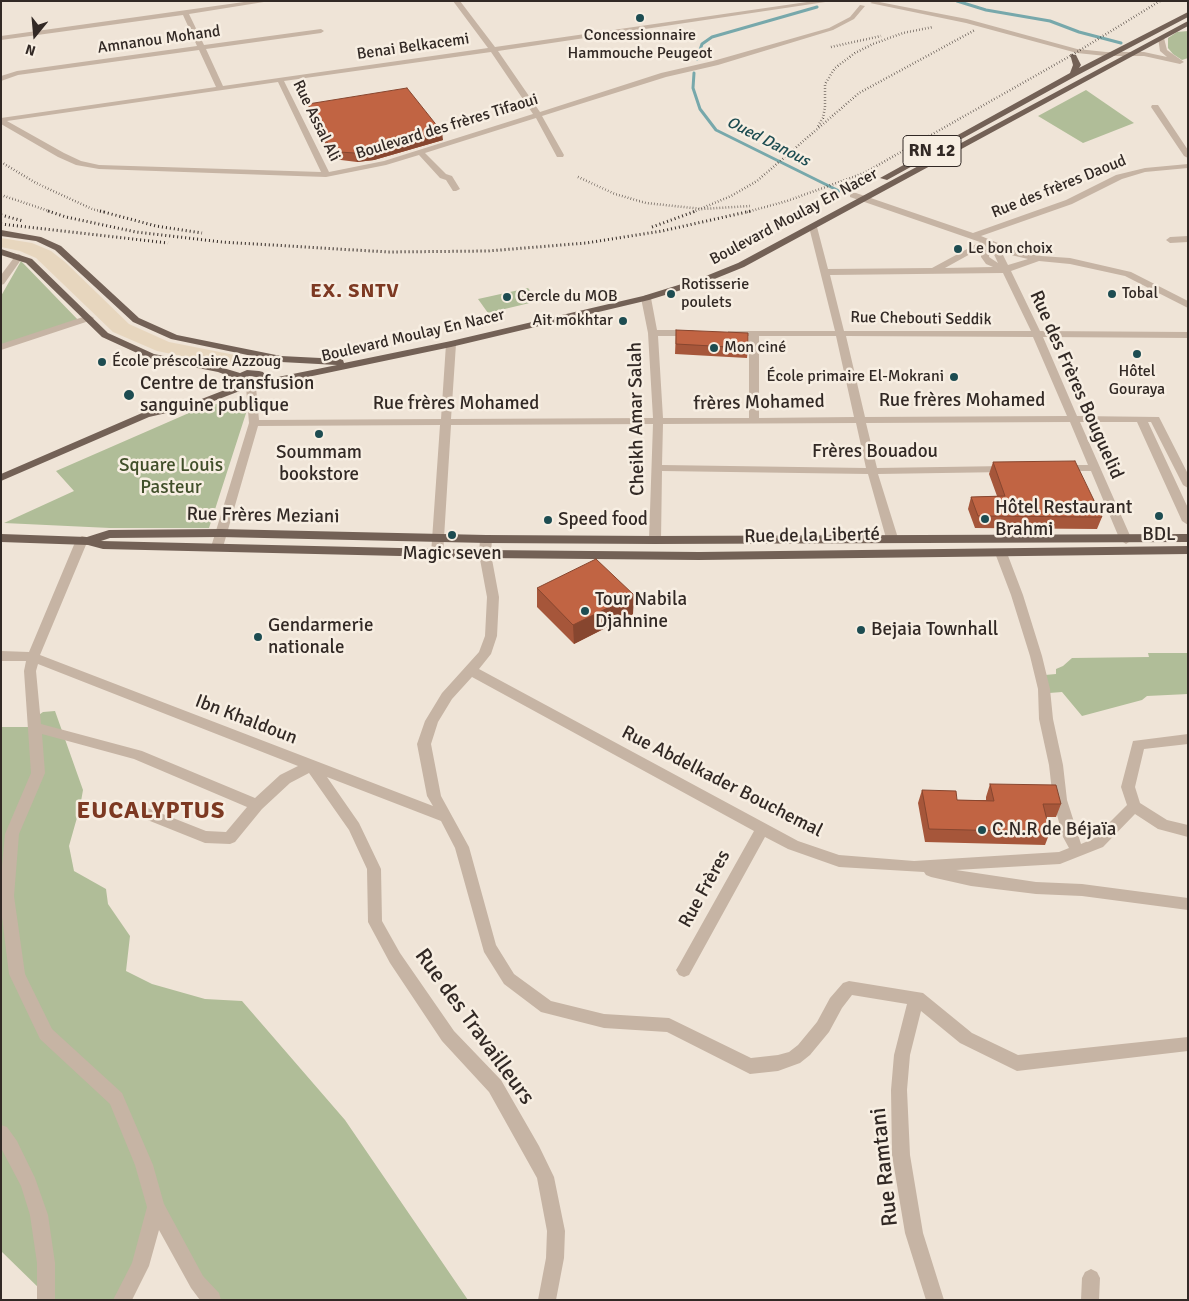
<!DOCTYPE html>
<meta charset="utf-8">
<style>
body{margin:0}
#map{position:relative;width:1189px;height:1301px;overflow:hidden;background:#efe4d7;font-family:Signika,sans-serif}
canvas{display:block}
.frame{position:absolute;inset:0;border:2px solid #322925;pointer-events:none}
.north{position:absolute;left:10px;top:10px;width:50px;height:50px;-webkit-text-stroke:4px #f7eee2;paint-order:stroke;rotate:197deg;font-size:14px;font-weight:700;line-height:20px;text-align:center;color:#322925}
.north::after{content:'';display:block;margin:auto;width:18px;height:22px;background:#322925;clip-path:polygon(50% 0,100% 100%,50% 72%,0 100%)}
</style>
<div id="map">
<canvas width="1189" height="1301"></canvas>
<div class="frame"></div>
<div class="north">N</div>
</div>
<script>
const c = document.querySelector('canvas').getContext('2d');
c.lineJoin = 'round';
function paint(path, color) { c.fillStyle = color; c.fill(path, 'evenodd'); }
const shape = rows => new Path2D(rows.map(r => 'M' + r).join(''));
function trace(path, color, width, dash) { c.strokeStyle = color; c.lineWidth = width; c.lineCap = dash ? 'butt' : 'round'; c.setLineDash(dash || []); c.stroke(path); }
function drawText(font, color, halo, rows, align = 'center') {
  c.font = font + ' Signika,sans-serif'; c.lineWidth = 5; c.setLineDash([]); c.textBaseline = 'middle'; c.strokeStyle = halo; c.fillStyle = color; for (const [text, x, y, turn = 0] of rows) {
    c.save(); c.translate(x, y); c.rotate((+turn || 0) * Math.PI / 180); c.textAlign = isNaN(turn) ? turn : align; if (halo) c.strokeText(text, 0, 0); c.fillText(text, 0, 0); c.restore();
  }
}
const green = shape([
 [1188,31,1188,58,1182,60,1173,54,1168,48,1168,38,1177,32],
 [1086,90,1134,123,1083,143,1038,116],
 [21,261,81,323,1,346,1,296],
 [528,288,538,301,488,313,478,299],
 [236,401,248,407,209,528,110,528,4,523,74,491,56,471,205,406],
 [1148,653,1188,653,1188,694,1147,696,1142,700,1082,716,1062,692,1049,693,1045,675,1056,674,1056,669,1063,666,1072,658,1149,657],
 [55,711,83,790,80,807,69,846,74,871,106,889,108,904,130,936,126,971,152,984,205,999,242,1001,345,1120,468,1300,212,1300,156,1207,122,1300,46,1300,44,1293,1,1251,1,727,34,727,33,719,43,712]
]);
const plaza = shape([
 [1,238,32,243,51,251,65,262,129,324,169,342,245,357,235,367,157,351,113,332,36,258,20,251,1,247]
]);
const stream = shape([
 [957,1,986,10,1050,21,1079,32,1121,43],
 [697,59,702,44,712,37,817,7],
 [694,73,693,88,700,109,716,130,839,191]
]);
const minor = shape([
 [251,1,270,1,189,14,204,45,321,29,324,31,321,33,206,49,223,86,488,48,453,1,460,1,495,47,814,1,832,1,498,51,540,112,661,73,713,61,829,28,850,17,860,5,865,6,854,19,833,30,718,65,666,77,542,116,564,155,563,157,557,157,536,118,425,153,446,174,452,176,460,189,456,191,453,191,446,180,440,178,419,155,386,165,326,177,99,169,76,165,58,157,1,124,1,118,216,87,199,50,18,75,1,81,1,76,17,71,197,46,183,15,1,40,1,36,251,1],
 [491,52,533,114,384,161,329,172,284,81,491,52],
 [278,82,321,172,99,165,81,161,64,153,7,121,278,82],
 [874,1,967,19,1077,49,1106,52,1144,52,1167,57,1160,51,1158,38,1161,36,1164,38,1167,50,1184,62,1180,64,1144,56,1106,56,1077,53,966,23,870,3,874,1],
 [1152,105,1158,105,1188,150,1188,158,1184,156,1151,107,1152,105],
 [1188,164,1188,168,1145,172,1122,179,1072,204,981,236,1017,251,1041,256,1070,258,1131,272,1188,301,1188,308,1125,276,1070,264,1039,261,1011,271,1040,331,1188,332,1188,338,1043,337,1077,416,1159,417,1188,474,1188,488,1183,485,1151,422,1148,422,1188,508,1188,525,1182,521,1137,422,1080,422,1132,540,1126,544,1120,540,1091,471,1063,471,1058,468,1063,465,1088,465,1070,422,866,423,877,468,1006,466,1011,469,1006,472,878,474,898,538,892,542,886,538,868,474,662,471,661,540,655,544,649,540,653,424,451,425,443,554,437,558,431,554,440,425,258,426,223,547,217,551,211,547,249,423,246,387,247,385,255,385,256,387,259,420,441,419,446,344,451,341,456,344,451,419,653,418,648,333,641,298,646,295,651,298,657,330,693,330,698,333,693,336,658,336,663,418,749,418,749,336,731,336,728,335,728,331,835,331,809,227,810,225,817,227,828,269,932,268,980,242,850,197,850,193,856,193,973,233,1066,200,1116,175,1145,168,1188,164],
 [990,246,998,263,989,257,990,246],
 [981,248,981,257,986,264,993,267,945,268,981,248],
 [1001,251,1011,255,1028,259,1008,265,1001,251],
 [1003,273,1031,331,844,331,830,275,1003,273],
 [759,336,836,336,854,417,759,418,759,336],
 [846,336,1033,337,1067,416,865,417,846,336],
 [856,423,866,468,662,465,663,424,856,423],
 [1188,236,1188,242,1170,243,1166,240,1170,237,1188,236],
 [19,254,23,257,4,284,1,285,1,275,16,255,19,254],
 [89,315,94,318,92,320,1,350,1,344,89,315],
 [486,535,492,539,491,554,499,597,497,636,491,654,479,669,798,841,839,855,914,861,1059,852,1069,848,1063,837,1053,800,1049,765,1039,719,1038,689,1030,656,1011,595,995,553,997,550,1005,550,1007,553,1023,595,1042,656,1050,689,1053,719,1063,765,1067,800,1081,844,1093,839,1127,805,1121,787,1133,741,1188,734,1188,744,1144,749,1135,787,1140,803,1167,820,1188,825,1188,837,1158,829,1135,814,1103,847,1060,864,956,870,1036,882,1082,884,1188,898,1188,910,1082,896,1036,894,971,886,931,877,926,875,924,872,839,867,788,849,765,837,689,975,684,977,679,975,676,970,679,965,754,831,472,677,452,699,438,722,431,744,441,796,469,847,496,945,514,974,551,1001,604,1014,669,1018,751,1058,778,1055,789,1052,798,1045,817,1022,830,998,843,983,849,981,923,993,972,1033,1018,1055,1188,1037,1188,1051,1017,1071,960,1043,921,1011,910,1055,907,1090,910,1155,923,1233,944,1300,926,1300,905,1233,892,1155,891,1090,894,1055,907,1004,852,995,842,1008,829,1032,810,1055,800,1063,778,1071,750,1074,667,1032,604,1028,541,1012,504,984,484,952,455,848,441,821,327,777,359,823,381,869,382,921,400,953,454,1031,501,1080,539,1146,554,1177,565,1231,564,1258,556,1300,538,1300,546,1258,547,1231,537,1178,489,1092,442,1041,390,963,368,922,367,869,349,830,309,773,290,783,262,809,235,842,230,844,205,843,140,817,138,813,140,809,145,807,206,831,226,832,247,807,134,759,42,734,45,773,19,834,14,896,25,974,52,1029,122,1093,153,1165,164,1204,203,1276,219,1293,221,1300,200,1300,191,1288,159,1230,149,1266,132,1300,113,1300,132,1263,147,1207,135,1165,110,1104,40,1039,9,974,1,909,1,877,5,834,31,773,24,671,26,661,1,661,1,651,29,652,76,540,82,536,86,537,88,540,40,655,433,806,427,796,417,744,425,721,442,693,479,652,485,636,487,597,479,554,480,539,486,535],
 [38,664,298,766,280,775,255,798,142,751,41,724,36,671,38,664],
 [1,1125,7,1127,17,1141,35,1178,48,1215,55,1263,55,1300,37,1300,37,1263,30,1215,21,1186,1,1148,1,1125],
 [1091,1269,1097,1272,1100,1278,1099,1300,1081,1300,1082,1278,1085,1272,1091,1269]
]);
const major = shape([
 [1188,12,1188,17,1076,76,887,180,880,178,1070,73,1073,65,1070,54,1076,55,1081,65,1079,68,1188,12],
 [1188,21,1188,26,744,267,707,282,649,300,451,347,260,387,253,390,245,389,206,404,149,417,1,481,1,474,142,413,199,400,235,386,234,378,218,372,148,358,102,337,26,263,1,255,1,249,32,259,108,333,154,354,220,367,240,373,247,370,259,371,263,372,268,379,337,365,281,362,171,339,133,322,55,250,36,241,1,236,1,230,41,237,61,246,139,318,177,335,281,356,340,359,343,360,344,363,451,341,643,296,701,278,738,263,1188,21],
 [249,376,256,377,258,378,251,384,243,383,243,380,249,376],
 [220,529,486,535,655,536,1188,534,1188,542,655,544,486,543,220,537,110,538,101,541,485,550,699,552,1188,546,1188,554,699,560,485,558,103,549,88,545,1,542,1,534,87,537,109,530,220,529]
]);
const railFar1 = shape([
 [831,47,881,36],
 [818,126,823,118,825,107,825,84,835,68,855,53,873,44,903,33,933,27],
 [1,162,36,183,92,209,104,212],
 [578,177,615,194,646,203,702,209,750,206],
 [1,195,52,212],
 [693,212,731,196,757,181,859,93,975,30],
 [747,212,787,201,864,173,1072,55,1160,1]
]);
const rail = shape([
 [48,211,66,217,136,232,222,242,388,252,488,251,586,243,662,231,751,211],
 [100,211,156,226,202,233],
 [1,215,23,221],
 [1,224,168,243],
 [652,227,696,211]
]);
const wall = shape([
 [308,104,443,140,374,160,357,162,341,160,332,157,309,112],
 [676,330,748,348,747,358,675,354],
 [993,462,1102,517,1097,529,975,528,968,509,971,497,997,496,989,474],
 [537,588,633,614,574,644,537,607],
 [990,784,1061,804,1056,817,1046,817,1050,832,1045,845,925,842,918,803,922,790,957,800,986,800,986,797]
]);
const shadedWall = shape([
 [442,132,443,140,374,160,357,162,355,153],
 [634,595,633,614,574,644,573,625]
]);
const building = shape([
 [407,88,442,132,373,151,355,153,339,152,330,148,308,104,407,88],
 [676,330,748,333,748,348,676,344,676,330],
 [1075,461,1102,517,978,516,971,497,1005,496,993,462,1075,461],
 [596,559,634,595,573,625,537,588,596,559],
 [990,784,1056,785,1061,804,1043,804,1050,832,929,829,922,790,956,791,957,800,994,801,990,784]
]);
const markers = [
 [640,18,5,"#1d4c51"],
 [958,249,5,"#1d4c51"],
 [671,294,5,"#1d4c51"],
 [1112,294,5,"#1d4c51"],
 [507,297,5,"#1d4c51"],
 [623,321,5,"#1d4c51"],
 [714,348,5,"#1d4c51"],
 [1137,354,5,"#1d4c51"],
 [102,362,5,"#1d4c51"],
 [954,377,5,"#1d4c51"],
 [129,395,6,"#1d4c51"],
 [319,434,5,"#1d4c51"],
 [1159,516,5,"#1d4c51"],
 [985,519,5,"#1d4c51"],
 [548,520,5,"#1d4c51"],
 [452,535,5,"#1d4c51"],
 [585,611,5,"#1d4c51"],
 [861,630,5,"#1d4c51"],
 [258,637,5,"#1d4c51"],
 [982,830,5,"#1d4c51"]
];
const farPoinames = [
 ["Concessionnaire",640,36,"center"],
 ["Hammouche Peugeot",640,54,"center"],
 ["Le bon choix",968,249],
 ["Rotisserie",681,285],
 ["poulets",681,303],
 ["Tobal",1122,294],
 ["Cercle du MOB",517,297],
 ["Ait mokhtar",613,321,"right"],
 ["Mon ciné",724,348],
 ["École préscolaire Azzoug",112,362],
 ["Hôtel",1137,372,"center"],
 ["Gouraya",1137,390,"center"],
 ["École primaire El-Mokrani",944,377,"right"]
];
const farStreetnames = [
 ["Amnanou Mohand",159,40,-8],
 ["Benai Belkacemi",413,47,-8],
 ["Rue Assal Ali",316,121,64],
 ["Boulevard des frères Tifaoui",447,127,-17],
 ["Rue des frères Daoud",1059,187,-22],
 ["Boulevard Moulay En Nacer",794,217,-28],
 ["Rue Chebouti Seddik",921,319,1],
 ["Boulevard Moulay En Nacer",413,336,-13]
];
const farWaternames = [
 ["Oued Danous",768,142,27]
];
const shields = [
 [932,151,58]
];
const shieldNames = [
 ["RN 12",932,151]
];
const poiNames = [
 ["Centre de transfusion",140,384],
 ["sanguine publique",140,406],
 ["Soummam",319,453,"center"],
 ["bookstore",319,475,"center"],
 ["Hôtel Restaurant",995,508],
 ["Brahmi",995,530],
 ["Speed food",558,520],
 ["BDL",1159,535,"center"],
 ["Magic seven",452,554,"center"],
 ["Tour Nabila",595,600],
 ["Djahnine",595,622],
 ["Gendarmerie",268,626],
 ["nationale",268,648],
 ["Bejaia Townhall",871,630],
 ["C.N.R de Béjaïa",992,830]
];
const streetNames = [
 ["Rue des Frères Bouguelid",1076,385,66],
 ["Rue frères Mohamed",962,401],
 ["frères Mohamed",759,403,-1],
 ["Rue frères Mohamed",456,404],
 ["Cheikh Amar Salah",637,419,-91],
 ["Frères Bouadou",875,452],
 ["Rue Frères Meziani",263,516,1],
 ["Rue de la Liberté",812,536,-1],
 ["Ibn Khaldoun",246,720,21],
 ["Rue Abdelkader Bouchemal",722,782,27],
 ["Rue Frères",705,889,-61]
];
const parkNames = [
 ["Square Louis",171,466],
 ["Pasteur",171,488]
];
const farDistrictnames = [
 ["EX. SNTV",355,292]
];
const nearStreetnames = [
 ["Rue des Travailleurs",474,1027,54],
 ["Rue Ramtani",885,1167,-96]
];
const districtNames = [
 ["EUCALYPTUS",151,812]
];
paint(green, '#b0bd98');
paint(plaza, '#e7d6be');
trace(stream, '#77a8ab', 3);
paint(minor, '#c6b4a4');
paint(major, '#736156');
trace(railFar1, '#322925', 2.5, [0.5, 2.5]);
trace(rail, '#322925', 3, [1, 3]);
paint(wall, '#a6563a');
paint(shadedWall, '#87462f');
paint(building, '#c16443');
trace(building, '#87462f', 1);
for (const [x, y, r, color] of markers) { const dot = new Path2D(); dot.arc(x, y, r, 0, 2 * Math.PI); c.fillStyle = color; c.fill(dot); trace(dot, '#f7eee2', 2); }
drawText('16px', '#322925', '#f7eee2', farPoinames, 'left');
drawText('16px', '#322925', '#f7eee2', farStreetnames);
drawText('italic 16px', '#1d4c51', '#f7eee2', farWaternames);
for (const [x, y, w] of shields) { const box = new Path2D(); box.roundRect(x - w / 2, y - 15.5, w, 31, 4); c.fillStyle = '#f7eee2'; c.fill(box); trace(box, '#322925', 1); }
drawText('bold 18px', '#322925', null, shieldNames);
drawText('19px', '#322925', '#f7eee2', poiNames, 'left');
drawText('19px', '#322925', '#f7eee2', streetNames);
drawText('19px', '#414f2a', '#f7eee2', parkNames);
c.letterSpacing = '1px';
drawText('bold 20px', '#7d3922', '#f7eee2', farDistrictnames);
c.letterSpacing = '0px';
drawText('22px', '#322925', '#f7eee2', nearStreetnames);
c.letterSpacing = '1px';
drawText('bold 24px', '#7d3922', '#f7eee2', districtNames);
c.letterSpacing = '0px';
</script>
